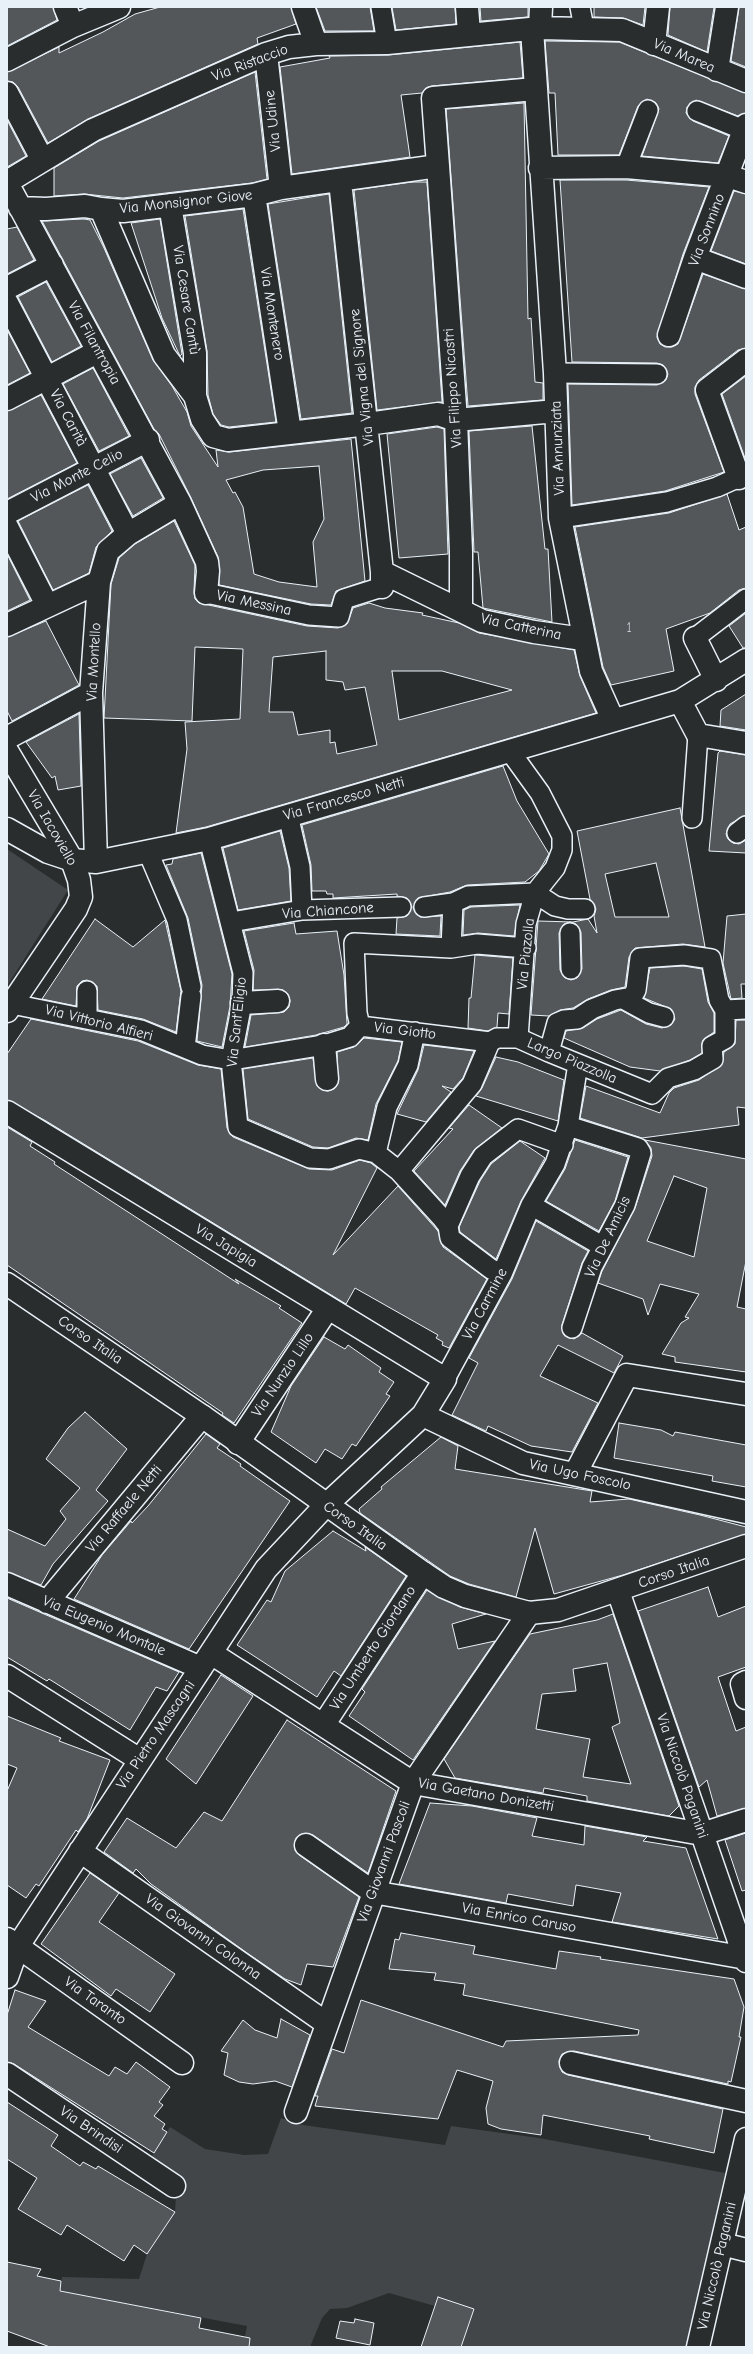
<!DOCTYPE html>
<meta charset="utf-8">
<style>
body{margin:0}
#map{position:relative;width:753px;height:2354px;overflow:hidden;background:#2a2d2e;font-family:"Comic Neue",sans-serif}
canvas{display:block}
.frame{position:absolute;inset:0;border:8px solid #e8f1f8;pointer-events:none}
</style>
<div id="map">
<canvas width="753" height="2354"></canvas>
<div class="frame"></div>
</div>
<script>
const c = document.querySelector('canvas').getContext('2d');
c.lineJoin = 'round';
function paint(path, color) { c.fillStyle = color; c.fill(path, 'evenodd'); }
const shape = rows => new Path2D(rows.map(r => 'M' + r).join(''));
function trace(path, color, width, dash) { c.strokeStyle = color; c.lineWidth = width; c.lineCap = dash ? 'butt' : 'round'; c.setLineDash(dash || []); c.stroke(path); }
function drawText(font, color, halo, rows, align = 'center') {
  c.font = font + ' "Comic Neue",sans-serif'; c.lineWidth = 4; c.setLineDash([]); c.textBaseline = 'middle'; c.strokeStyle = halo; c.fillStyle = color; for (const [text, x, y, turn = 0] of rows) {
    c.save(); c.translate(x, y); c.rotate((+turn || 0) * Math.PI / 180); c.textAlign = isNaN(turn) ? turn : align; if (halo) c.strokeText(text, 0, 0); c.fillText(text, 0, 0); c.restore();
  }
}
const green = shape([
 [7,849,68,890,7,986],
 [281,2118,303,2125,445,2145,451,2126,539,2138,725,2173,688,2347,461,2347,474,2309,438,2297,435,2306,389,2293,347,2308,330,2309,322,2318,310,2347,243,2347,247,2326,60,2291,62,2277,139,2279,147,2254,175,2212,176,2196,183,2177,151,2158,170,2127,205,2149,244,2155,268,2154]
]);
const building = shape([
 [7,7,53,7,57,20,7,46,7,7],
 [160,7,291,7,296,24,257,38,258,44,88,119,48,143,18,87,13,82,7,81,7,72,59,47,59,53,103,32,135,14,160,7],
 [316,7,370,7,374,31,325,31,316,7],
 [392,7,455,7,456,24,396,30,392,7],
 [480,7,528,7,528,17,481,21,480,7],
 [594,7,645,7,643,25,623,18,594,17,594,7],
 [670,7,714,7,707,52,668,35,670,7],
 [739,7,746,7,746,67,731,61,739,7],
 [545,41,619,42,746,93,746,113,738,116,696,100,687,107,686,113,693,121,729,136,718,163,642,156,659,109,656,103,647,99,638,106,619,155,558,155,555,93,549,93,545,41],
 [520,42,523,78,432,86,426,88,422,93,401,95,410,157,292,174,280,67,330,58,329,56,388,55,520,42],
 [255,72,267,179,252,183,123,198,84,194,54,196,54,168,99,141,255,72],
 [524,103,528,319,531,318,535,382,543,383,543,400,468,406,446,109,524,103],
 [7,120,26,156,7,167,7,120],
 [560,180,626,180,709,187,683,254,657,337,660,344,665,347,672,347,678,344,703,274,746,289,746,348,738,350,699,380,695,387,695,394,724,472,665,491,572,505,568,384,657,385,666,380,668,374,663,365,657,363,572,362,560,180],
 [412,182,427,182,442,402,377,410,354,190,412,182],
 [734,191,746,194,746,264,711,251,734,191],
 [329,194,352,413,301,419,268,204,329,194],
 [243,209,276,422,229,427,221,425,213,414,208,395,207,351,185,216,243,209],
 [84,219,90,220,104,248,153,360,172,386,187,412,191,426,218,467,216,450,229,452,351,439,365,581,336,591,331,605,311,604,219,585,218,557,191,498,159,434,154,429,42,221,84,219],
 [319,466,324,519,313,542,317,587,279,582,254,574,243,507,235,492,233,493,226,480,263,470,319,466],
 [160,219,182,354,180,356,162,318,131,223,160,219],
 [17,227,34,260,7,274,7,229,17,227],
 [46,282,81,346,52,362,18,297,46,282],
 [7,330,30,373,7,385,7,330],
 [93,368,129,436,99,451,63,384,93,368],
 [746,376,746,461,722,394,746,376],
 [41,395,77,463,7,499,7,411,41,395],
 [532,426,545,549,548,549,552,622,483,608,478,552,474,552,469,431,532,426],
 [437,427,444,429,448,554,399,558,387,434,437,427],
 [141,458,163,498,133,516,110,474,141,458],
 [88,485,112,531,96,547,89,573,53,590,18,521,88,485],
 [727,494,739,530,746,527,746,588,739,590,710,613,666,629,674,671,611,685,603,667,575,527,669,513,727,494],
 [174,521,195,565,194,592,195,599,199,603,307,626,338,628,347,624,353,608,369,603,385,608,423,613,422,615,459,623,479,633,574,650,580,676,596,713,206,827,176,833,187,749,185,722,240,719,243,649,195,647,192,721,104,718,111,584,119,558,135,544,174,521],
 [326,651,326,680,343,682,345,690,365,687,377,745,337,754,335,742,330,743,330,730,298,735,293,712,269,712,273,657,326,651],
 [392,671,442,671,512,690,399,720,392,671],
 [7,554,30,600,7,611,7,554],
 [746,613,746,648,743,648,729,626,746,613],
 [46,621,79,685,12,721,7,711,7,637,46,621],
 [746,694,746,730,720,726,721,710,746,694],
 [79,714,81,786,58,790,55,776,52,778,26,742,79,714],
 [720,751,746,755,746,815,730,824,726,834,728,839,733,843,739,844,746,840,746,853,709,851,718,753,720,751],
 [503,766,517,801,549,854,539,871,525,882,467,885,450,892,418,898,413,908,420,917,441,916,440,936,396,934,397,918,407,916,412,907,407,898,397,896,397,894,333,898,333,894,327,894,326,891,312,891,311,865,302,825,503,766],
 [680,808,705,947,683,944,635,948,629,957,625,987,611,990,588,999,573,1008,560,1010,549,1016,531,1015,538,921,573,922,588,919,597,933,594,916,596,909,590,899,577,831,680,808],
 [656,863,669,917,615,917,605,874,656,863],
 [570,922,576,924,581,932,582,969,577,978,571,980,565,978,560,970,559,933,564,924,570,922],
 [280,831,289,868,291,901,238,910,223,848,280,831],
 [201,853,232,974,230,1006,222,1047,197,1041,202,985,188,918,166,865,172,864,173,859,201,853],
 [520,905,514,936,478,933,463,935,464,910,471,907,520,905],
 [746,914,746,984,741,984,742,998,731,999,723,963,727,916,746,914],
 [95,919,133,947,165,920,181,991,176,1032,143,1019,98,1010,97,986,87,980,82,981,77,986,76,1006,42,999,95,919],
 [294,923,296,934,337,931,344,975,347,1024,344,1027,316,1035,245,1047,251,1015,284,1012,289,1007,290,1001,288,994,283,990,253,990,254,970,244,931,294,923],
 [475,955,513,958,509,1014,498,1013,497,1027,488,1031,468,1028,469,998,471,998,475,955],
 [684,966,702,969,708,1002,714,1013,714,1032,703,1040,702,1053,690,1060,660,1071,630,1067,564,1038,566,1031,583,1028,597,1019,621,1010,646,1024,662,1028,671,1025,675,1019,671,1009,644,998,650,968,684,966],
 [31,1019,138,1041,198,1065,221,1069,227,1128,233,1137,309,1169,332,1170,360,1160,371,1163,377,1168,333,1255,398,1186,438,1231,443,1247,487,1279,449,1348,442,1345,443,1342,436,1338,438,1335,355,1288,346,1304,46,1121,7,1100,7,1054,31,1019],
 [736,1020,746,1020,746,1108,737,1107,739,1125,642,1138,580,1118,586,1086,660,1113,669,1093,674,1088,699,1080,722,1064,724,1052,735,1044,736,1020],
 [364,1038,402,1042,398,1061,376,1104,368,1140,356,1138,328,1148,313,1147,248,1119,243,1069,313,1058,317,1086,322,1090,328,1091,334,1089,338,1084,337,1052,354,1047,364,1038],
 [424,1045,474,1051,463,1078,453,1089,442,1086,451,1092,426,1122,397,1114,418,1070,424,1045],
 [496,1057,518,1062,564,1080,558,1121,476,1096,482,1088,496,1057],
 [469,1105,502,1128,474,1150,460,1171,445,1205,414,1171,453,1129,449,1128,469,1105],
 [7,1127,32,1142,30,1146,55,1162,54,1164,239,1284,235,1279,281,1306,279,1308,302,1323,234,1423,222,1415,223,1413,7,1265,7,1127],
 [575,1140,628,1157,615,1201,599,1231,546,1201,565,1169,575,1140],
 [645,1140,746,1159,746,1261,737,1307,746,1309,746,1372,675,1362,675,1357,662,1354,681,1323,689,1318,685,1317,699,1294,660,1284,648,1315,643,1299,598,1283,602,1271,635,1208,652,1156,651,1148,645,1140],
 [674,1176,707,1188,694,1257,647,1241,674,1176],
 [520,1141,545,1158,521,1201,496,1259,460,1232,459,1227,480,1181,491,1164,520,1141],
 [536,1221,588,1251,582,1263,562,1325,564,1335,574,1339,582,1333,623,1356,614,1373,558,1345,540,1376,598,1403,572,1452,531,1446,488,1426,486,1431,452,1415,478,1363,469,1358,512,1279,536,1221],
 [324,1337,345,1349,348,1345,381,1368,379,1372,394,1382,386,1394,390,1396,356,1446,352,1444,342,1459,325,1449,316,1463,271,1432,291,1386,324,1337],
 [85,1412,127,1449,96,1490,108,1501,53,1564,41,1585,7,1572,7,1529,45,1546,66,1519,60,1511,80,1488,46,1459,68,1428,85,1412],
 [619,1423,661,1430,673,1436,675,1432,746,1445,746,1487,712,1481,713,1476,614,1458,619,1423],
 [206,1434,220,1444,217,1448,241,1464,240,1466,290,1501,189,1649,74,1599,102,1555,131,1521,132,1523,148,1506,206,1434],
 [441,1437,458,1446,455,1469,592,1491,590,1502,629,1499,700,1515,746,1527,746,1534,623,1575,554,1594,535,1528,516,1597,469,1584,450,1576,360,1513,359,1509,382,1489,381,1487,441,1437],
 [333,1531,366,1551,365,1547,406,1576,341,1676,334,1671,317,1697,237,1645,267,1600,271,1602,285,1571,333,1531],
 [708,1587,718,1617,746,1606,746,1667,718,1677,736,1731,746,1727,746,1808,717,1816,707,1780,699,1787,638,1611,708,1587],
 [427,1590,460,1607,486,1614,452,1624,458,1649,495,1641,413,1760,349,1716,365,1692,362,1689,427,1590],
 [7,1598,44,1614,179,1672,167,1691,156,1687,130,1730,49,1679,47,1681,7,1657,7,1598],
 [613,1614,679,1806,669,1816,587,1801,587,1796,544,1788,543,1793,455,1778,444,1759,530,1634,597,1620,613,1614],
 [607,1663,620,1723,612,1727,631,1784,583,1777,590,1739,536,1729,542,1694,576,1691,573,1669,607,1663],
 [221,1675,253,1696,196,1784,166,1759,221,1675],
 [7,1716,61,1738,59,1741,110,1760,87,1819,78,1832,76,1830,39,1886,36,1884,26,1898,7,1885,7,1791,17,1768,7,1764,7,1716],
 [287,1720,396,1791,368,1873,313,1835,301,1834,296,1838,295,1850,299,1855,359,1897,333,1967,307,1964,301,1985,285,1979,247,1953,151,1884,136,1869,133,1873,104,1852,127,1818,176,1848,204,1812,222,1821,287,1720],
 [430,1803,472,1806,537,1818,532,1836,584,1845,585,1826,647,1837,643,1841,686,1848,718,1939,612,1922,621,1893,576,1885,573,1906,508,1894,506,1903,399,1884,430,1803],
 [746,1833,746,1890,742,1891,725,1840,746,1833],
 [90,1873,119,1893,99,1922,175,1974,150,2012,116,1989,111,1996,41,1944,90,1873],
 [401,1933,475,1946,473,1954,556,1969,559,1951,601,1957,600,1959,734,1979,744,2007,739,2037,741,2037,731,2082,728,2081,728,2084,574,2051,562,2054,559,2061,562,2072,568,2075,723,2109,714,2153,649,2139,650,2136,543,2115,541,2135,501,2129,488,2124,486,2108,493,2081,457,2070,438,2119,315,2106,318,2096,315,2096,332,2049,344,2053,361,2000,503,2047,506,2041,638,2035,639,2030,463,1995,465,1984,434,1980,436,1973,389,1969,395,1939,399,1940,401,1933],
 [15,1990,46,2001,28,2027,109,2076,115,2067,127,2074,136,2062,170,2087,159,2102,163,2105,154,2116,165,2124,162,2129,167,2132,154,2153,14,2064,7,2062,7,2015,15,1990],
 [281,2019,310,2035,292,2087,275,2081,253,2084,239,2082,224,2075,228,2053,221,2051,243,2020,255,2030,277,2038,281,2019],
 [7,2102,58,2135,51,2146,80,2166,83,2162,96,2169,98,2166,175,2212,147,2254,134,2245,124,2261,67,2225,61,2235,18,2209,37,2178,7,2159,7,2102],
 [7,2262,41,2269,37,2276,61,2281,60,2291,201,2318,199,2328,250,2338,249,2347,50,2347,7,2331,7,2262],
 [438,2297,474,2309,461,2347,421,2347,438,2297],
 [355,2319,374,2323,370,2345,336,2338,340,2321,354,2323,355,2319]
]);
const pedestrian = shape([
 [381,7,387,43],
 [580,7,584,28],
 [697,111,744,130],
 [626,167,648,110],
 [555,373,657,374],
 [560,518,667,502,717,487,746,474],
 [206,593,309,615,339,617,344,599,382,587],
 [695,638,746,599],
 [509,750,540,793,562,836,562,850,555,868,535,893,526,924,518,1038],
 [288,815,300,867,302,910],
 [692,818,698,735],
 [737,833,746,826],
 [209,839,243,973,242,1003,231,1060,238,1127,310,1158,329,1159,359,1149,376,1153,399,1171,441,1217,448,1226,450,1238,491,1269,502,1274],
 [148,852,177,920,191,987],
 [424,907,453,903,468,896,535,893,555,906,568,909,585,909],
 [231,922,302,910,401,907],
 [570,933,571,969],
 [451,948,453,903],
 [625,1000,649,1013,664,1017],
 [12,1004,141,1030,202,1055,231,1060,324,1045,350,1037,360,1026,490,1042],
 [725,1010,746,1009],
 [87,1018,87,991],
 [360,1026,357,1013,354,943,451,948,477,944,526,948],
 [490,1042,497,1038,518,1038,549,1052,652,1094,668,1078,694,1070,713,1059,712,1046,725,1039,725,1010,719,1000,711,959,684,955,640,958,636,990,632,997,615,1000,592,1009,577,1019,564,1020,557,1023,549,1052],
 [185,1048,191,996],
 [568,1126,638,1148,641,1153,625,1205,592,1267,572,1328],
 [376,1153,387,1107,408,1065,415,1032],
 [399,1171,472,1084,490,1042],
 [531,1205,602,1246],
 [448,1226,470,1176,483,1156,518,1129,563,1145],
 [445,1379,502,1274,531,1205,555,1164,568,1126,578,1064]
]);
const minor = shape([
 [65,7,73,26],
 [303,7,316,44],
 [467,7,469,33],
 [540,28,541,7],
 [532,29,555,373,560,518,591,671,613,720],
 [654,44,658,7],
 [266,54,281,188],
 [7,60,73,26,119,7],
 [717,70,727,7],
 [535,89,433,98,438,166,281,188,254,195,123,211,101,209,164,355,195,396,202,419,213,436,228,440,368,424,438,414,456,420,556,411],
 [7,93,42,159],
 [438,166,456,420,461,552,461,610],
 [540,168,626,167,728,176,746,182],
 [340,181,382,572],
 [7,182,93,130,266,54,289,47,316,44,387,43,540,28,622,30,746,81],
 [7,183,180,503,207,562,208,571,206,593],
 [254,195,290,432],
 [170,205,195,353,195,396],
 [20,208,46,209,85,206,101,209],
 [695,258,746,277],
 [7,288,52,265],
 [7,303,128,534],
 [669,335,695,258,746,125],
 [7,399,97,352],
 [739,478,707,390,746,360],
 [7,513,148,440],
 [7,527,47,605],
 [382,587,382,572,482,621,534,632,583,639],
 [7,625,99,582],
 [695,638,716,680],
 [680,701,698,735,746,743],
 [7,738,91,693],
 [7,829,48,852,72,860,96,862,209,839,680,701,746,660],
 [96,862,91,693,99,582,108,551,128,534,180,503],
 [242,1003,278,1001],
 [324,1045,327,1079],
 [7,1112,445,1379,423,1415,325,1506,266,1569,18,1946,7,1977],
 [423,1415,523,1463,746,1512],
 [238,1443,328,1308],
 [575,1474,627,1375,746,1394],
 [7,1584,201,1668],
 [618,1591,746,1961],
 [47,1602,202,1416],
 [211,1653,413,1783,702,1834,746,1820],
 [7,1676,140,1760],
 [746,1682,742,1684,746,1698],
 [324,1724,423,1573],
 [306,1845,373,1892,746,1958],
 [80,1851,326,2023],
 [7,1939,182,2063],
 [571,2063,746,2101],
 [7,2074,174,2186],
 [296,2112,413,1783,529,1613],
 [722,2244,746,2250],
 [698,2347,746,2139]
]);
const secondary = shape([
 [7,751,72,860,79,880,81,897,76,909,7,1011],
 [7,1284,202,1416,423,1573,444,1587,465,1596,529,1613,558,1610,746,1546]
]);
const numberNames = [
 ["1",629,628]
];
const streetNames = [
 ["Via Marea",684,56,23],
 ["Via Ristaccio",250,63,-21],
 ["Via Udine",273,121,-96],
 ["Via Monsignor Giove",186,202,-6],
 ["Via Sonnino",707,230,-69],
 ["Via Cesare Cantù",186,300,81],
 ["Via Montenero",272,314,81],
 ["Via Filantropia",94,343,61],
 ["Via Vigna del Signore",362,377,-96],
 ["Via Filippo Nicastri",453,388,-94],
 ["Via Carità",68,418,62],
 ["Via Annunziata",558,448,-92],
 ["Via Monte Celio",77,476,-27],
 ["Via Messina",254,603,12],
 ["Via Catterina",521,627,12],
 ["Via Montello",94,662,-87],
 ["Via Francesco Netti",344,799,-16],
 ["Via Iacoviello",52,828,60],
 ["Via Chiancone",328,911,-4],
 ["Via Piazolla",526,954,-84],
 ["Via Sant'Eligio",237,1022,-84],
 ["Via Vittorio Alfieri",99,1023,14],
 ["Via Giotto",405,1031,7],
 ["Largo Piazzolla",572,1061,23],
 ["Via De Amicis",608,1237,-65],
 ["Via Japigia",226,1246,31],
 ["Via Carmine",485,1304,-62],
 ["Corso Italia",90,1340,34],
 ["Via Nunzio Lillo",283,1375,-56],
 ["Via Ugo Foscolo",580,1475,12],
 ["Via Raffaele Netti",124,1509,-50],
 ["Corso Italia",355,1526,35],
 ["Corso Italia",674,1572,-19],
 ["Via Eugenio Montale",104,1626,23],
 ["Via Umberto Giordano",373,1648,-57],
 ["Via Pietro Mascagni",156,1735,-56],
 ["Via Niccolò Paganini",682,1776,71],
 ["Via Gaetano Donizetti",486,1795,10],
 ["Via Giovanni Pascoli",384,1862,-70],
 ["Via Enrico Caruso",519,1918,10],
 ["Via Giovanni Colonna",203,1937,35],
 ["Via Taranto",95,2001,35],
 ["Via Brindisi",91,2130,34],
 ["Via Niccolò Paganini",717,2266,-77]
];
paint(green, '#424648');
paint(building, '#535759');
trace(building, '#e8f1f8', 1);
trace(pedestrian, '#e8f1f8', 22);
trace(minor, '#e8f1f8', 25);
trace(secondary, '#e8f1f8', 25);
trace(pedestrian, '#2a2d2e', 19);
trace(minor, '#2a2d2e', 22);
trace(secondary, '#2a2d2e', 22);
drawText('13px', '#c3cad0', null, numberNames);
drawText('15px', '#e8f1f8', '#2a2d2e', streetNames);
</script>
